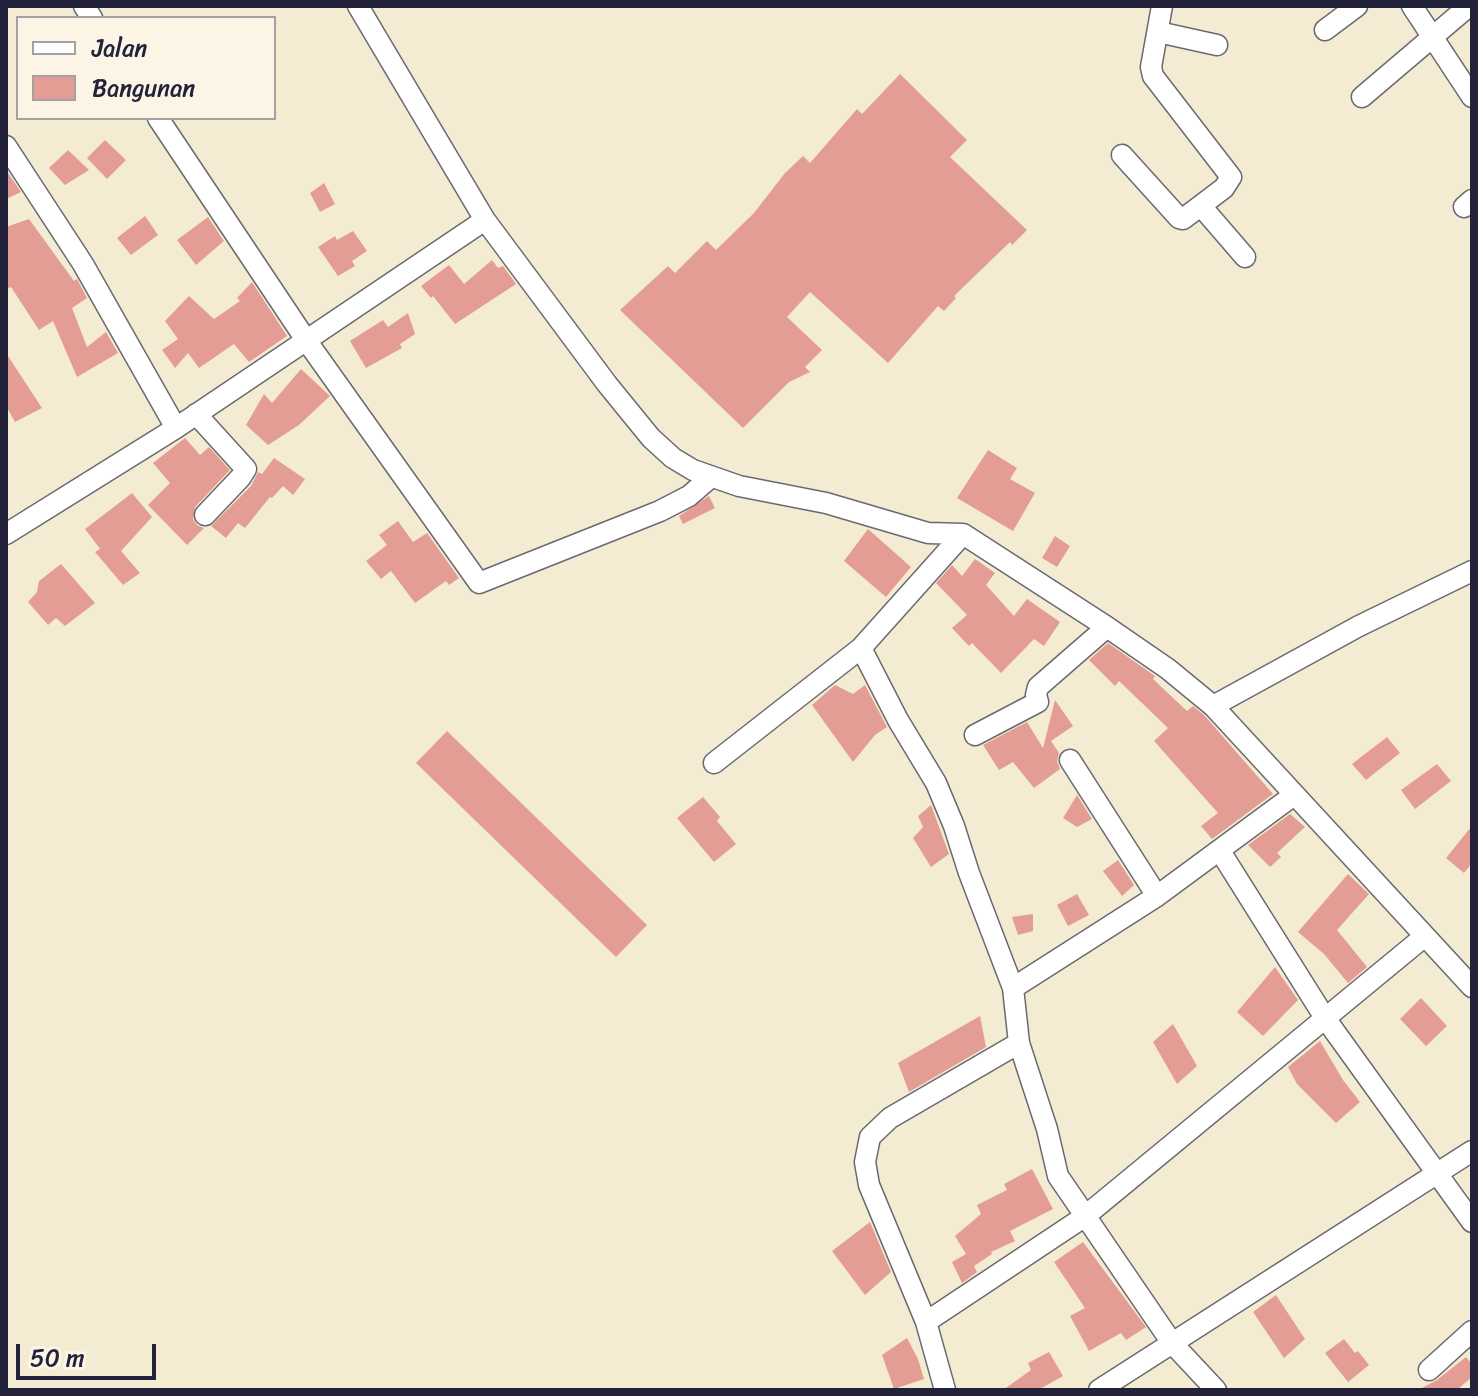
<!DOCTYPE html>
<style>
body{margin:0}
#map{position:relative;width:1478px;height:1396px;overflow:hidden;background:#f3ecd3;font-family:Sriracha,sans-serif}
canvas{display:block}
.frame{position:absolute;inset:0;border:8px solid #22223b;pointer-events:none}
.legend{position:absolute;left:16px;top:16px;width:260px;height:104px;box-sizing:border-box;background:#fcf5e5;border:2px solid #a5a1a1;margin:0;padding:10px 14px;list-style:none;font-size:24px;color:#22223b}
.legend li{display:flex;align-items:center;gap:16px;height:40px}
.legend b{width:40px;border:2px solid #a5a1a1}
.scale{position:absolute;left:16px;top:1344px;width:140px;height:36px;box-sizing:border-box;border:4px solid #22223b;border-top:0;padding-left:10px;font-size:24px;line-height:28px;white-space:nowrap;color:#22223b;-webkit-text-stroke:6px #fcf5e5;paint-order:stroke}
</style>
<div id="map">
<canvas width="1478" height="1396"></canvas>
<div class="frame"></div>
<ul class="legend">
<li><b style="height:10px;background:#fff"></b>Jalan</li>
<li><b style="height:22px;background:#e49d94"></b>Bangunan</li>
</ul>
<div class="scale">50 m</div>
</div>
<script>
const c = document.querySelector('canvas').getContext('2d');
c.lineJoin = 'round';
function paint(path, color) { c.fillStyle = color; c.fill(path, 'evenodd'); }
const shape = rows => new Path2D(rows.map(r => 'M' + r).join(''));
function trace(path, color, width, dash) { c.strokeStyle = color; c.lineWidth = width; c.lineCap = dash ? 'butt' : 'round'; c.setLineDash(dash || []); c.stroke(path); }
const building = shape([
 [900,74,967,140,950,157,1027,230,1012,245,1010,242,954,296,956,298,944,311,938,306,888,363,810,292,787,317,822,350,805,367,810,372,789,382,743,428,620,310,668,266,675,273,707,241,716,250,754,213,785,173,803,156,810,163,857,109,862,114],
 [105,140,126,160,107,179,87,158],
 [68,150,89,170,65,185,49,168],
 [6,170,21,192,6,199],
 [324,183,335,204,320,212,310,193],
 [145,216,158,235,131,255,117,238],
 [208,217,224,241,196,265,177,240],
 [29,219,74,281,77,279,87,298,72,308,87,347,106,332,118,353,77,377,53,321,39,330,11,287,6,289,6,227],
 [353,231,367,251,352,261,355,266,338,276,318,247,335,236,337,240],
 [492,260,498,268,503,266,516,284,455,324,433,296,431,298,421,286,449,265,464,284],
 [252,282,287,336,249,362,234,344,199,368,188,353,175,368,162,350,178,339,165,321,189,296,214,319,240,301,237,298],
 [408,313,415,334,400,344,402,348,366,368,350,341,383,320,388,327],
 [6,353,42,408,15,422,6,406],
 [301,369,330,396,299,425,268,445,246,425,264,394,272,403],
 [185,438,200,455,209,447,230,470,195,507,193,519,197,525,204,528,187,545,148,505,170,483,153,463],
 [988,450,1017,468,1010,479,1035,493,1013,531,957,498],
 [274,458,305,479,293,495,283,486,272,498,270,497,245,528,238,523,226,538,211,526,251,486,258,472,262,474],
 [132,493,152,517,121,551,140,573,123,585,95,552,100,549,85,529],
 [709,496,715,508,683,524,679,516],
 [398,521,413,542,427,533,459,578,449,585,446,581,415,603,391,571,381,579,366,561,387,545,379,535],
 [868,529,911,567,886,597,844,561],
 [1055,536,1070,546,1057,567,1042,558],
 [975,559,995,573,986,585,1014,616,1027,599,1060,622,1044,646,1034,639,1001,673,972,643,969,646,952,628,967,615,936,583,952,565,962,576],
 [61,564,95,603,65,626,56,618,48,625,28,602,37,592,39,581],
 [1108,643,1155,676,1153,679,1187,711,1193,706,1204,715,1273,794,1212,839,1201,826,1218,813,1154,741,1168,728,1119,681,1115,686,1089,660],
 [835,685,853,694,865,685,887,727,875,735,853,762,812,705],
 [1055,700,1073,726,1051,741,1059,753,1057,761,1060,769,1034,788,1013,762,999,770,983,745,1027,722,1043,748],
 [447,731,647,925,616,957,416,763],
 [1387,737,1400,753,1366,780,1352,764],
 [1437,764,1451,781,1415,809,1401,790],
 [1077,795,1092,819,1077,827,1063,818],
 [703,797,720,817,717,821,736,844,714,862,677,818],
 [931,805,949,854,931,867,913,838,923,827,918,816],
 [1290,814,1305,827,1277,853,1281,857,1270,867,1248,845],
 [1472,826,1472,863,1464,873,1446,858],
 [1118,860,1134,885,1122,896,1103,871],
 [1348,874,1369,894,1337,930,1367,967,1348,983,1324,954,1298,932],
 [1077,894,1089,915,1068,926,1057,905],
 [1033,914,1033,931,1018,935,1012,917],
 [1275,967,1298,1000,1263,1036,1237,1012],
 [1421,998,1447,1026,1426,1046,1400,1019],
 [980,1016,986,1047,909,1092,898,1063],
 [1173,1024,1197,1066,1177,1084,1153,1042],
 [1320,1041,1343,1080,1360,1102,1336,1123,1297,1084,1288,1067],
 [1032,1169,1053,1209,1010,1231,1015,1241,991,1252,992,1254,974,1266,977,1272,962,1283,952,1262,966,1254,955,1236,981,1214,977,1205,1007,1190,1004,1184],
 [870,1222,891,1272,865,1295,832,1251],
 [1083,1242,1146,1327,1126,1340,1121,1333,1089,1351,1070,1316,1085,1308,1054,1262],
 [1276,1295,1305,1339,1284,1358,1253,1312],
 [907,1338,918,1359,924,1379,894,1389,882,1355],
 [1344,1339,1355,1353,1358,1351,1369,1365,1348,1382,1325,1353],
 [1049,1352,1063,1376,1038,1390,1003,1390,1031,1370,1028,1363],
 [1466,1357,1472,1364,1472,1377,1457,1390,1418,1390,1437,1380]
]);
const street = shape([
 [84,6,92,18],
 [358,6,485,220,607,384,651,438,673,458,693,470,739,486,826,503,928,533,963,534,1107,627,1168,669,1213,706,1472,987],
 [1412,6,1472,97],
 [1325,30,1357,6],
 [1158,32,1217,45],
 [1362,97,1469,6],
 [158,118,306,340,479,583,660,511,689,496,711,477],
 [6,146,83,264,176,428],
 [1122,155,1179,218,1183,219,1224,188,1231,177,1153,76,1151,67,1162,6],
 [1201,206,1245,257],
 [1464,207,1472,200],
 [196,414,246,469,241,477,205,515],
 [6,534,176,428,485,220],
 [861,648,898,720,936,783,954,826,969,873,1013,988,1019,1043,1047,1129,1058,1176,1172,1343,1216,1390],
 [1213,706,1359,626,1472,571],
 [975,735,1038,702,1036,695,1038,687,1107,627],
 [1070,760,1157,896],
 [714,763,861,648,963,534],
 [1220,851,1325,1018,1472,1222],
 [1013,988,1157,896,1294,795],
 [926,1322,1084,1217,1425,936],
 [1429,1370,1472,1331],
 [945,1390,926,1322,869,1185,865,1162,870,1137,890,1118,1019,1043],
 [1099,1390,1472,1151]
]);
paint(building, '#e49d94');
trace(street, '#6b6970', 23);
trace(street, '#fff', 20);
</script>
